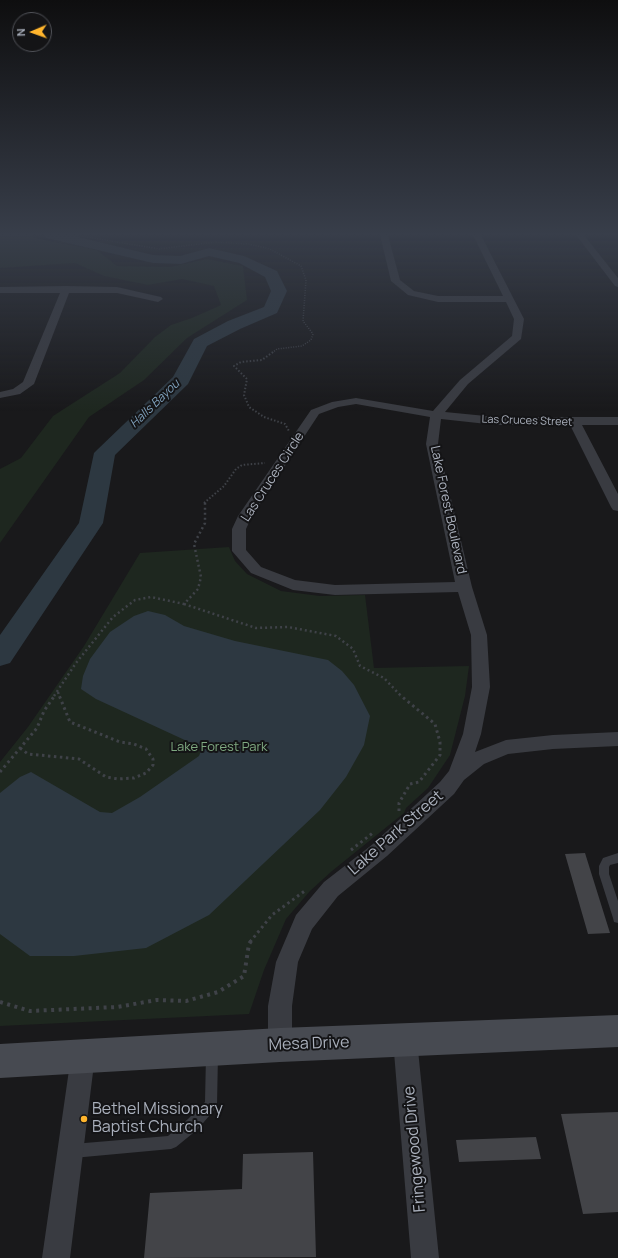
<!DOCTYPE html>
<style>
body{margin:0}
#map{position:relative;width:618px;height:1258px;overflow:hidden;background:#19191b;font-family:Manrope,sans-serif}
canvas{display:block}
.north{position:absolute;left:12px;top:12px;width:40px;height:40px;box-sizing:border-box;background:#141416;border:1px solid #505258;border-radius:50%;rotate:268deg;font-size:11px;font-weight:700;line-height:16px;text-align:center;color:#aab0bc}
.north::after{content:'';display:block;margin:auto;width:14px;height:18px;background:#ffb52d;clip-path:polygon(50% 0,100% 100%,50% 72%,0 100%)}
</style>
<div id="map">
<canvas width="618" height="1258"></canvas>
<div class="north">N</div>
</div>
<script>
const c = document.querySelector('canvas').getContext('2d');
c.lineJoin = 'round';
function paint(path, color) { c.fillStyle = color; c.fill(path, 'evenodd'); }
const shape = rows => new Path2D(rows.map(r => 'M' + r).join(''));
function trace(path, color, width, dash) { c.strokeStyle = color; c.lineWidth = width; c.lineCap = dash ? 'butt' : 'round'; c.setLineDash(dash || []); c.stroke(path); }
function drawText(font, color, halo, rows, align = 'center') {
  c.font = font + ' Manrope,sans-serif'; c.lineWidth = 4; c.setLineDash([]); c.textBaseline = 'middle'; c.strokeStyle = halo; c.fillStyle = color; for (const [text, x, y, turn = 0] of rows) {
    c.save(); c.translate(x, y); c.rotate((+turn || 0) * Math.PI / 180); c.textAlign = isNaN(turn) ? turn : align; if (halo) c.strokeText(text, 0, 0); c.fillText(text, 0, 0); c.restore();
  }
}
const green = shape([
 [0,235,31,235,34,238,97,250,117,266,170,267,207,259,243,266,247,300,187,338,144,380,89,417,0,543,0,469,21,458,53,416,120,373,155,337,171,325,192,318,221,305,214,286,182,279,148,285,104,276,75,263,0,268],
 [229,547,235,561,247,574,281,591,320,596,365,595,374,668,469,666,465,696,450,755,428,788,406,808,404,813,332,871,310,891,286,919,264,970,249,1014,0,1026,0,762,28,727,84,646,140,553]
]);
const water = shape([
 [148,611,165,615,184,626,235,641,328,660,342,671,354,685,370,716,364,745,346,777,320,810,209,915,146,948,74,956,30,956,0,934,0,793,20,777,31,772,100,812,112,813,140,797,199,756,202,748,96,699,81,689,83,676,90,659,110,632,134,616]
]);
const river = shape([
 [44,235,70,235,153,255,180,256,209,248,244,256,277,271,287,291,277,313,240,329,207,346,188,384,115,455,103,523,10,663,0,666,0,635,79,523,94,453,98,449,173,377,194,339,228,321,264,307,271,291,265,277,239,263,209,256,181,264,153,263,46,238,44,235]
]);
const building = shape([
 [585,853,610,933,588,934,565,854],
 [618,1112,618,1212,583,1214,561,1114],
 [536,1137,541,1159,459,1162,456,1140],
 [313,1152,316,1257,144,1258,150,1193,242,1189,243,1154]
]);
const pathFar4 = shape([
 [75,235,159,249,215,242,249,244,270,249,301,266,306,280,303,321,313,334,311,340,302,346,277,349,272,353]
]);
const pathFar3 = shape([
 [273,352,262,360,241,362,234,366,247,379,244,395,249,407,264,417,285,424,289,431],
 [204,503,224,486,236,469,242,465,265,463]
]);
const pathFar2 = shape([
 [184,604,256,628,288,627,336,636,353,649,360,666,384,678,401,696],
 [58,692,59,696],
 [54,696,76,663,113,617,135,600,151,597,184,604,198,589,201,577,194,544,205,523,205,502]
]);
const pathFar1 = shape([
 [20,748,28,754,79,759,106,777,118,779,134,778,146,773,153,765,153,759,146,749,134,744,120,742,70,722,59,695],
 [0,772,37,728,44,711,55,695],
 [399,811,399,803,410,784,419,782,440,755,440,742,435,724,400,695],
 [351,850,374,832],
 [250,942,272,915,306,890]
]);
const path = shape([
 [0,1002,30,1011,117,1007,157,1000,186,1001,218,992,244,976,249,944,251,941]
]);
const service = shape([
 [618,853,618,863,610,865,609,867,609,874,618,901,618,923,614,922,613,918,599,874,599,866,603,858,618,853],
 [212,1049,216,1051,218,1055,217,1105,215,1109,198,1129,176,1147,171,1149,73,1158,68,1156,66,1151,68,1146,73,1144,168,1136,188,1119,205,1102,206,1055,208,1051,212,1049]
]);
const minor = shape([
 [380,235,388,235,400,280,414,291,438,296,503,296,473,235,481,235,524,319,521,339,468,384,445,412,496,417,618,417,618,425,582,425,618,494,618,511,613,510,611,507,570,425,496,425,441,419,438,444,472,587,487,635,490,687,481,734,475,752,506,740,553,735,618,732,618,746,553,749,508,754,484,764,464,780,454,794,387,856,338,896,312,929,298,962,292,1006,292,1045,289,1054,280,1057,271,1054,268,1045,268,1006,276,962,296,915,324,882,373,844,440,782,449,771,463,734,472,687,471,635,458,592,335,595,293,590,251,573,232,551,232,529,238,516,311,410,332,402,356,398,433,411,460,380,512,336,514,319,506,302,438,302,408,295,391,281,380,235],
 [356,404,430,417,426,444,455,582,335,585,295,580,261,567,246,550,246,529,252,516,319,414,338,407,356,404],
 [576,235,584,235,618,278,618,287,615,286,576,235],
 [66,286,117,287,161,297,163,299,158,302,117,293,69,293,34,384,20,394,0,398,0,392,13,389,23,382,60,293,0,293,0,287,66,286],
 [405,1028,414,1031,417,1040,439,1258,411,1258,393,1040,396,1031,405,1028],
 [83,1044,92,1047,95,1056,70,1258,42,1258,71,1056,74,1047,83,1044]
]);
const secondary = shape([
 [618,1015,618,1047,280,1062,0,1078,0,1044,280,1028,618,1015]
]);
const markers = [
 [84,1119,4,"#ffb52d"]
];
const farStreetnames = [
 ["Las Cruces Street",527,421,2]
];
const farWaternames = [
 ["Halls Bayou",155,404,-44]
];
const streetNames = [
 ["Las Cruces Circle",273,477,-57],
 ["Lake Forest Boulevard",448,510,78]
];
const parkNames = [
 ["Lake Forest Park",219,747]
];
const nearStreetnames = [
 ["Lake Park Street",396,833,-41],
 ["Mesa Drive",309,1044,-2],
 ["Fringewood Drive",415,1149,-95]
];
const nearPoinames = [
 ["Bethel Missionary",92,1110],
 ["Baptist Church",92,1128]
];
paint(green, '#1e271f');
paint(water, '#2d3841');
paint(river, '#2d3841');
paint(building, '#434448');
trace(pathFar4, '#3f4248', 1.5, [1, 1.5]);
trace(pathFar3, '#3f4248', 2, [1.5, 2]);
trace(pathFar2, '#3f4248', 2.5, [2, 3]);
trace(pathFar1, '#3f4248', 3, [2.5, 3.5]);
trace(path, '#3f4248', 4, [3, 4.5]);
paint(service, '#393b41');
paint(minor, '#393b41');
paint(secondary, '#474a51');
const sky = c.createLinearGradient(0, 0, 0, 411);
sky.addColorStop(0, '#0e0e0f');
sky.addColorStop(0.57, '#383e4a');
sky.addColorStop(1, '#383e4a00');
c.fillStyle = sky;
c.fillRect(0, 0, 618, 411);
for (const [x, y, r, color] of markers) { const dot = new Path2D(); dot.arc(x, y, r, 0, 2 * Math.PI); c.fillStyle = color; c.fill(dot); trace(dot, '#141416', 1.5); }
drawText('11px', '#aab0bc', '#141416', farStreetnames);
drawText('italic 12px', '#7e9fba', '#141416', farWaternames);
drawText('13px', '#aab0bc', '#141416', streetNames);
drawText('13px', '#7fa981', '#141416', parkNames);
drawText('16px', '#aab0bc', '#141416', nearStreetnames);
drawText('16px', '#aab0bc', '#141416', nearPoinames, 'left');
</script>
